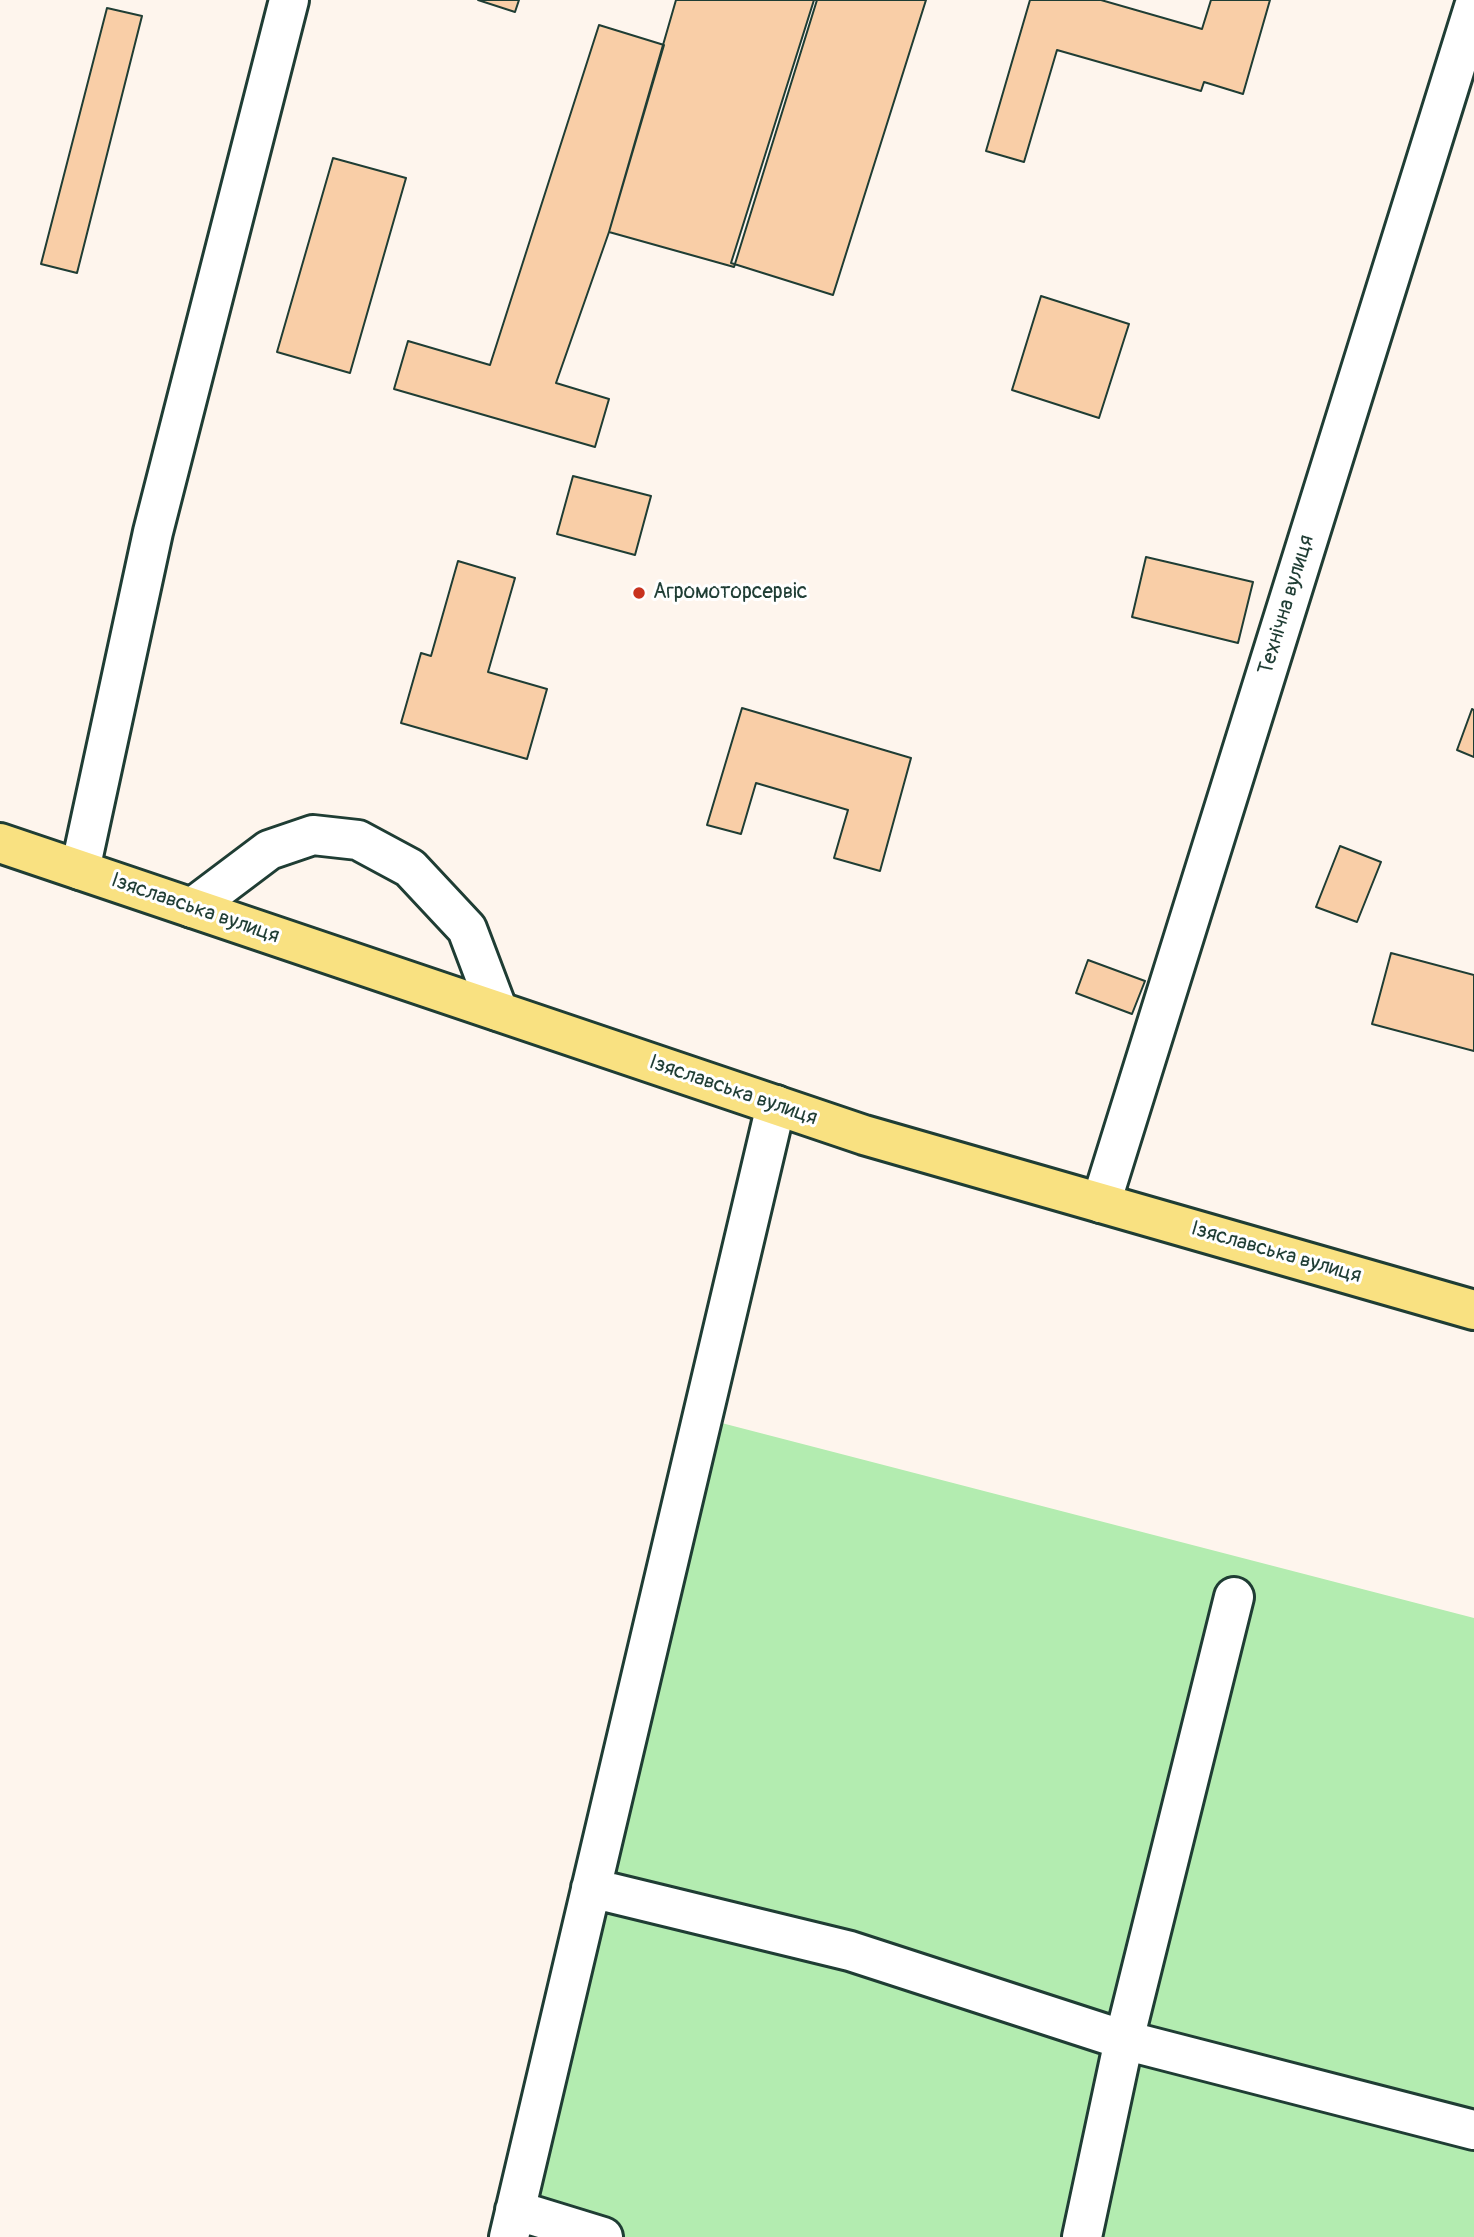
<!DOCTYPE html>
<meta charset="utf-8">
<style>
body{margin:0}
canvas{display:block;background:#fef5ed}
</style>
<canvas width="1474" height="2237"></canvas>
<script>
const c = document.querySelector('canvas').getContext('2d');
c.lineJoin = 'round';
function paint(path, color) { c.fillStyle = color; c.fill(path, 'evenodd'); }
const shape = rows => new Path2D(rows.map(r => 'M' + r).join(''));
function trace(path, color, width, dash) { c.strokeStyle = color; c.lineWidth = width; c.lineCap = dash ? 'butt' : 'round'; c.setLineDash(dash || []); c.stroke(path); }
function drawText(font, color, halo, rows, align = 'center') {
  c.font = font + ' Pangolin,sans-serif'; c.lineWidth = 6; c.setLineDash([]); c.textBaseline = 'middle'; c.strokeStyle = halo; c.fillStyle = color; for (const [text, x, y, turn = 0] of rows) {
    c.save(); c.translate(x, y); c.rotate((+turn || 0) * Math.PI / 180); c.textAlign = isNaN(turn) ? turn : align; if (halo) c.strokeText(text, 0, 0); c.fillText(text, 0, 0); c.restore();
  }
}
const green = shape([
 [683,1413,1474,1618,1474,2237,507,2237]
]);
const building = shape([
 [478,0,519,0,515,12,478,0],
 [676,0,817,0,734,267,609,232,676,0],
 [814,0,926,0,833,295,731,263,814,0],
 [1030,0,1101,0,1202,29,1211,0,1270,0,1243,94,1204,82,1201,91,1057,50,1024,162,986,151,1030,0],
 [107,8,142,16,77,273,41,264,107,8],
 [599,25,664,45,609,232,556,383,609,399,595,447,394,389,408,341,490,365,599,25],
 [333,158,406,178,350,373,277,352,333,158],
 [1041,296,1129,324,1099,418,1012,390,1041,296],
 [573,476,651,496,635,555,557,534,573,476],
 [1146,557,1253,582,1238,643,1132,617,1146,557],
 [458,561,515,578,488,672,547,689,527,759,401,723,421,653,431,656,458,561],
 [742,708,911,758,880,871,834,858,848,810,756,783,741,834,707,825,742,708],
 [1472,709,1474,710,1474,757,1457,750,1472,709],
 [1340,846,1381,862,1357,922,1316,907,1340,846],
 [1391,953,1474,975,1474,1051,1372,1024,1391,953],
 [1088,960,1145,981,1132,1014,1076,993,1088,960]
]);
const minor = shape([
 [80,870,153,532,289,0],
 [192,908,269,850,313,835,358,840,410,868,467,929,498,1011],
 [1101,1203,1474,7],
 [591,1888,850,1951,1124,2040,1474,2130],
 [515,2210,603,2237],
 [509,2237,776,1105],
 [1082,2237,1124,2040,1234,1597]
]);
const major = shape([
 [0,843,864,1135,1474,1310]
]);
const markers = [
 [639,593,7,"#c8321e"]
];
const poiNames = [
 ["Агромоторсервіс",653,593]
];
const streetNames = [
 ["Технічна вулиця",1287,605,-73],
 ["Ізяславська вулиця",195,909,19],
 ["Ізяславська вулиця",733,1091,19],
 ["Ізяславська вулиця",1276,1253,16]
];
paint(green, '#b3ecb0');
paint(building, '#f9cea7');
trace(building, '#1f3d34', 2);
trace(minor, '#1f3d34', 44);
trace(major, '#1f3d34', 44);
trace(minor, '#fff', 38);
trace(major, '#f9e181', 38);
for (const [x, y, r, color] of markers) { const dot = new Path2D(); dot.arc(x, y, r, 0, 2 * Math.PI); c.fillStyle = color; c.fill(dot); trace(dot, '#fff', 2.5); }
drawText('21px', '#1f3d34', '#fff', poiNames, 'left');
drawText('21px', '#1f3d34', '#fff', streetNames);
</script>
